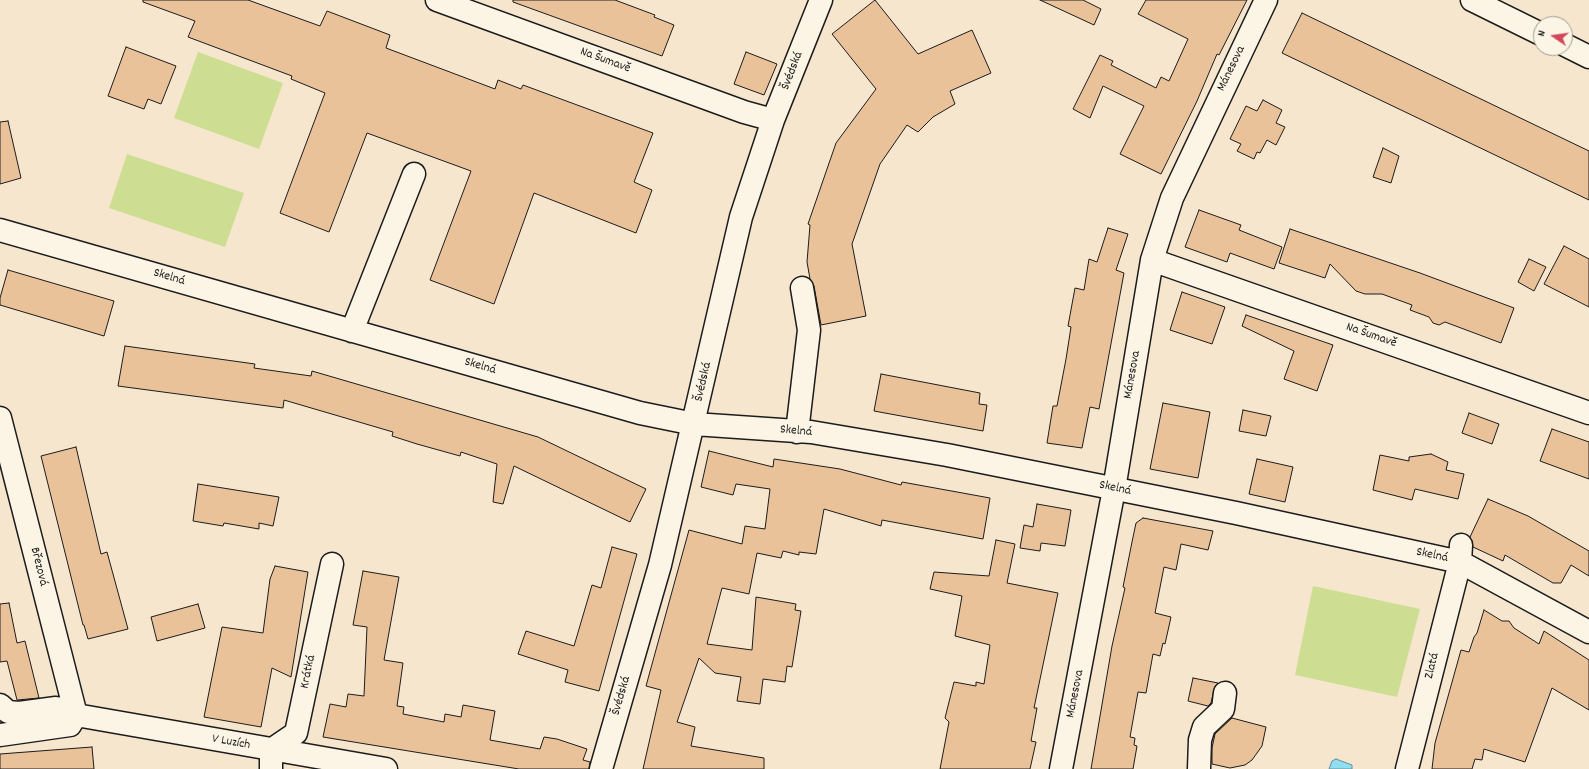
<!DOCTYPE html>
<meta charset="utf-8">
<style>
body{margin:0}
#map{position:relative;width:1589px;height:769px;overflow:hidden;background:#f7e6ce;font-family:Dekko,sans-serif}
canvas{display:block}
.north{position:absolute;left:1533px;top:16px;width:40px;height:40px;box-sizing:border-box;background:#fcf5e5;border:1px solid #a29e95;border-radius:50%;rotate:283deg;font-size:11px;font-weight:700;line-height:16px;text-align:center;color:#1c1c1c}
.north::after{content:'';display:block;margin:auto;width:14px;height:18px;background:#d1495b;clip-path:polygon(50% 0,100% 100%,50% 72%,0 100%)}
</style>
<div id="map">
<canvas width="1589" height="769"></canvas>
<div class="north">N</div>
</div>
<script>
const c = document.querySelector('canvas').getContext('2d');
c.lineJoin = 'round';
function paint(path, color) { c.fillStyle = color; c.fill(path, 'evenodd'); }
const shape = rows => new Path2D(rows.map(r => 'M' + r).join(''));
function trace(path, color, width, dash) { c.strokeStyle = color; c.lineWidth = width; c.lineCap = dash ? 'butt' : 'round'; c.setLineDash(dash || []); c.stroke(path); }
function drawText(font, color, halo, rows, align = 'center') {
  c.font = font + ' Dekko,sans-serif'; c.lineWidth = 4; c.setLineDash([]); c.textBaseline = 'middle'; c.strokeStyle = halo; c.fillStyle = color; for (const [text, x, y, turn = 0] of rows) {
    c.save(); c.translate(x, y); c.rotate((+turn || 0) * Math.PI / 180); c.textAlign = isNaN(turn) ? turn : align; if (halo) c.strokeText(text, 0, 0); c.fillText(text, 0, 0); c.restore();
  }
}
const green = shape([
 [198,52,283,83,259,149,174,118],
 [127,154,244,193,225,247,109,208],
 [1313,586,1420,609,1397,697,1295,675]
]);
const water = shape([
 [1336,759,1352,765,1352,769,1329,769,1332,761,1336,759]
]);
const building = shape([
 [143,0,248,0,320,26,327,11,390,35,386,48,495,89,498,80,521,89,523,85,653,133,634,182,652,190,636,233,534,193,494,304,430,280,471,171,367,133,329,232,280,213,325,93,291,79,292,76,188,37,195,21,143,2,143,0],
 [513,0,615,0,655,15,654,17,674,25,662,56,513,2,513,0],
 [875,0,918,54,972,30,991,73,950,91,955,104,933,117,918,132,907,125,880,164,852,244,866,316,821,325,814,286,810,279,807,262,810,225,808,224,836,143,876,89,832,34,875,0],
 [1040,0,1083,0,1101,9,1094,25,1040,0],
 [1146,0,1247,0,1219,55,1217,54,1197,101,1161,174,1120,154,1144,106,1103,86,1090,118,1073,109,1100,55,1113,61,1111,65,1156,88,1161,77,1169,81,1188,39,1138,14,1146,0],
 [1302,13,1589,151,1589,200,1282,53,1302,13],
 [126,47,176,66,161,104,148,99,144,109,108,96,126,47],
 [746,52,777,64,764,95,734,84,746,52],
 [1263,100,1282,110,1276,123,1285,127,1276,145,1267,140,1260,153,1257,152,1254,159,1237,151,1241,144,1230,139,1246,106,1257,111,1263,100],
 [8,121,21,178,0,184,0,122,8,121],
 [1383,148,1399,156,1391,183,1373,177,1383,148],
 [1199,210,1241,225,1239,230,1282,247,1274,269,1230,253,1227,262,1185,247,1199,210],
 [1108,228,1128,234,1116,270,1124,273,1099,409,1090,407,1082,448,1047,443,1053,406,1057,406,1066,359,1071,327,1068,326,1075,288,1084,290,1089,259,1097,262,1108,228],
 [1290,229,1420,273,1514,308,1501,343,1445,322,1439,325,1433,323,1429,317,1410,310,1412,305,1382,294,1365,294,1356,291,1330,264,1325,278,1279,263,1290,229],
 [1564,246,1589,259,1589,307,1544,284,1564,246],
 [1529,259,1546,267,1534,291,1518,282,1529,259],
 [8,270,114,301,104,336,0,305,0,298,8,270],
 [1182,292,1225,307,1212,344,1170,330,1182,292],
 [1246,315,1333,345,1317,391,1284,379,1294,351,1242,326,1246,315],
 [125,346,255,364,254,368,311,376,312,371,538,437,646,489,630,522,514,466,503,504,493,502,497,464,461,452,460,456,417,444,392,436,393,432,284,400,283,408,118,386,125,346],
 [881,374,980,393,979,404,987,405,983,431,874,411,881,374],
 [1163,403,1210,412,1198,478,1150,469,1163,403],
 [1243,410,1271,416,1266,436,1239,431,1243,410],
 [1469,413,1499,424,1492,444,1462,433,1469,413],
 [1552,429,1589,442,1589,479,1540,461,1552,429],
 [76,447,101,554,107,552,128,629,88,639,84,625,83,625,41,456,76,447],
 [709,451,773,467,774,459,840,469,901,485,902,482,990,498,983,539,882,520,881,526,824,509,816,554,799,552,799,555,783,551,781,558,757,553,749,594,722,588,707,644,752,650,756,597,796,604,795,610,801,611,792,667,787,666,785,682,763,679,760,704,737,701,741,677,715,673,699,658,677,722,695,727,691,746,764,758,764,769,643,769,661,690,646,686,689,530,742,544,745,526,765,529,770,489,736,484,733,495,701,487,709,451],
 [1431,454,1448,462,1446,470,1464,474,1458,499,1415,489,1412,500,1373,490,1380,455,1409,461,1409,457,1431,454],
 [1257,459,1293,467,1285,502,1249,494,1257,459],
 [198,484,279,497,273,526,259,523,259,529,224,523,223,526,193,521,198,484],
 [1488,499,1528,516,1589,551,1589,576,1571,565,1561,583,1553,583,1505,555,1503,561,1473,547,1470,537,1488,499],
 [1037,504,1071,510,1065,546,1041,543,1040,551,1020,548,1024,525,1033,527,1037,504],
 [1143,518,1213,531,1208,550,1181,544,1176,570,1164,567,1155,613,1171,617,1165,644,1163,643,1160,656,1153,654,1146,693,1138,692,1130,737,1135,738,1134,745,1137,746,1133,769,1091,769,1112,646,1125,588,1123,587,1132,542,1136,523,1143,518],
 [996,540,1015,544,1007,583,1058,593,1034,708,1037,708,1031,741,1036,742,1030,769,940,769,949,722,945,718,954,682,976,686,976,682,984,684,990,645,955,636,962,596,930,589,934,572,989,576,996,540],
 [612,547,637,554,599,691,565,682,568,670,518,654,526,631,574,646,592,585,601,588,612,547],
 [275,566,308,572,291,677,272,668,261,727,204,717,222,627,263,633,270,579,275,566],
 [363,571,399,577,384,660,403,663,397,706,404,707,403,714,444,722,445,714,461,717,463,705,495,711,490,740,540,749,544,737,557,739,587,749,583,760,590,762,589,769,519,769,323,737,330,704,346,707,348,694,364,696,367,627,353,625,363,571],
 [9,603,17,643,25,641,39,698,17,700,7,661,0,662,0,604,9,603],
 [198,604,205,628,157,641,151,617,198,604],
 [1484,610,1502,621,1509,621,1514,628,1539,644,1544,631,1589,660,1589,710,1552,688,1525,762,1484,749,1482,760,1475,759,1472,769,1432,769,1435,743,1461,650,1469,652,1474,637,1477,633,1484,610],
 [1193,678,1218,683,1215,686,1211,703,1208,706,1188,701,1193,678],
 [1232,718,1266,727,1262,746,1252,760,1245,765,1230,768,1212,764,1212,748,1215,734,1232,718],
 [92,747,94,769,0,769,0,754,92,747]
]);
const minor = shape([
 [437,0,744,112,773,120],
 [1472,0,1541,34],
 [1565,45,1589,57],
 [0,230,640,413,694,424,811,432,947,455,1236,513,1460,562,1589,632],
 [1152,260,1589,413],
 [352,331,414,174],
 [0,418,76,715],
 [797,432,809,330,802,288],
 [0,705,8,712,19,713,56,708,76,715,386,769],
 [0,735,70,725,76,715],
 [271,769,271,750,296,733,332,564],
 [601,769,660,565,741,217,773,120,821,0],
 [1061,769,1114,489,1152,260,1172,198,1266,0],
 [1199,769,1200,740,1204,727,1223,709,1225,693],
 [1407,769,1460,562,1461,545]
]);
const streetNames = [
 ["Na Šumavě",605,61,20],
 ["Mánesova",1232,69,-64],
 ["Švédská",793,71,-69],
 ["Skelná",169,278,16],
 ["Na Šumavě",1371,336,19],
 ["Skelná",480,367,16],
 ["Mánesova",1133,375,-80],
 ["Švédská",704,382,-77],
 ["Skelná",796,432,5],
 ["Skelná",1115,489,12],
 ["Skelná",1432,556,12],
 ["Březová",38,567,76],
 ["Zlatá",1433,666,-76],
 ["Krátká",309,672,-78],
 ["Mánesova",1076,694,-79],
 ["Švédská",622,696,-74],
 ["V Luzích",231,743,10]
];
paint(green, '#cdde92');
paint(water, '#91ddf1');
trace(water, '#62909c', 1);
paint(building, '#eac29a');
trace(building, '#1c1c1c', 1);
trace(minor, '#1c1c1c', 25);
trace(minor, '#fcf5e5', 22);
drawText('13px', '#1c1c1c', '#fcf5e5', streetNames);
</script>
